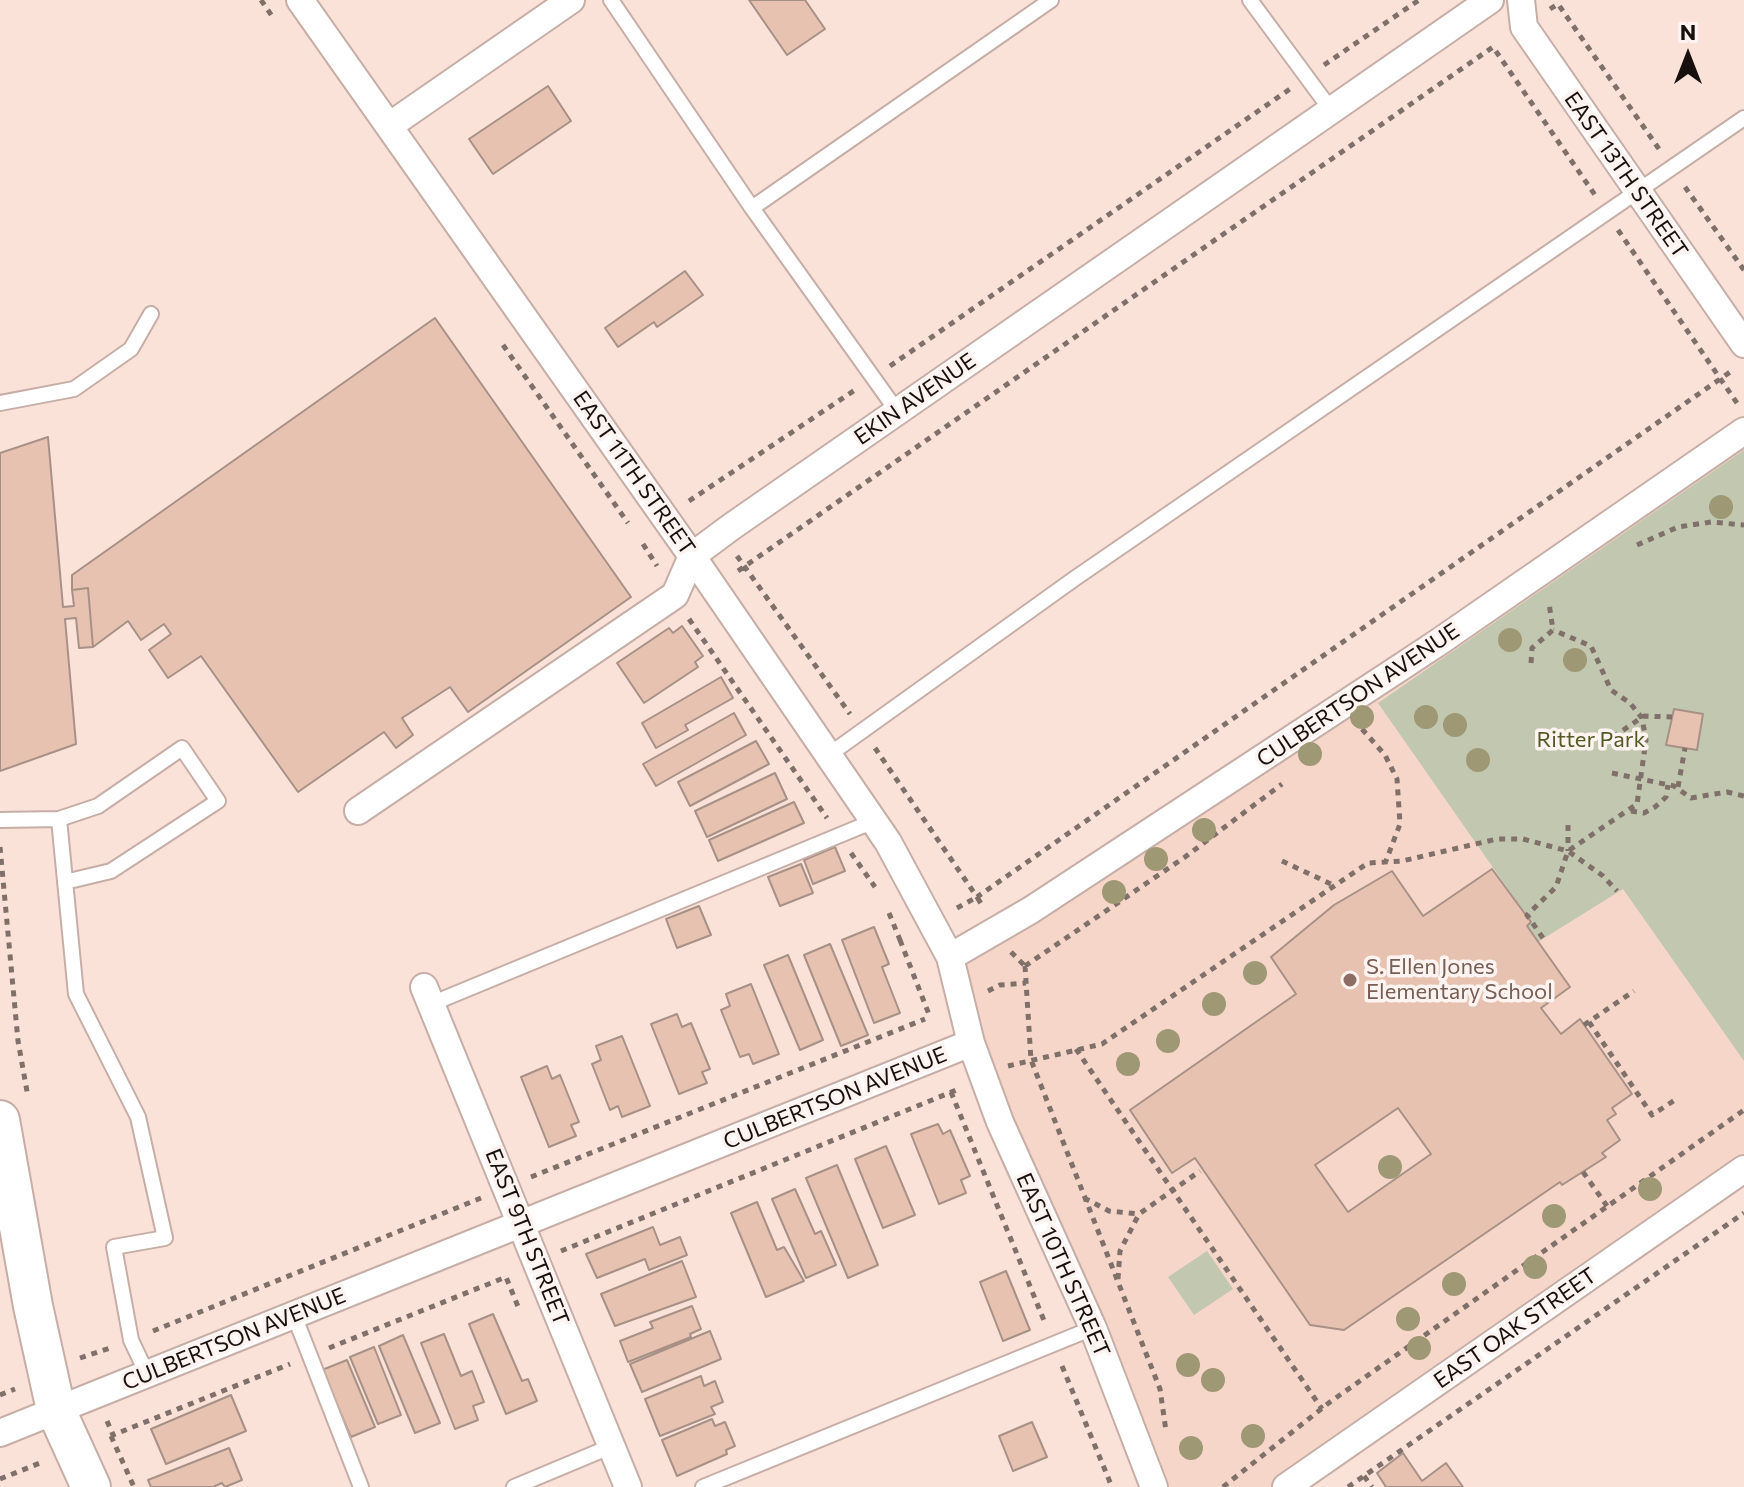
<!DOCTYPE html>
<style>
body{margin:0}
#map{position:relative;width:1744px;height:1487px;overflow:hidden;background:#fbe2d9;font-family:Commissioner,sans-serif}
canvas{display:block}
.north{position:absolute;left:1648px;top:16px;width:80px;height:80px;-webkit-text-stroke:6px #fdf3f0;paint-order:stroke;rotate:0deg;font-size:22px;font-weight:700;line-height:32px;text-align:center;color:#18100d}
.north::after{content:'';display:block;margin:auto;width:28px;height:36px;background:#18100d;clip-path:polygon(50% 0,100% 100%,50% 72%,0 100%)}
</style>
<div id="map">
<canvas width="1744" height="1487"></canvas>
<div class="north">N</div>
</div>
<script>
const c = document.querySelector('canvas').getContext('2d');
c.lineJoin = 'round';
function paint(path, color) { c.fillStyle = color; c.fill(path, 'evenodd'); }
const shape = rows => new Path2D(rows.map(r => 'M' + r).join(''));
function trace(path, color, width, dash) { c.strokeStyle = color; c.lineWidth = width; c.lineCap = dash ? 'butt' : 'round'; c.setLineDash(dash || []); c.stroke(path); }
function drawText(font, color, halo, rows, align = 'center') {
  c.font = font + ' Commissioner,sans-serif'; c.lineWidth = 7; c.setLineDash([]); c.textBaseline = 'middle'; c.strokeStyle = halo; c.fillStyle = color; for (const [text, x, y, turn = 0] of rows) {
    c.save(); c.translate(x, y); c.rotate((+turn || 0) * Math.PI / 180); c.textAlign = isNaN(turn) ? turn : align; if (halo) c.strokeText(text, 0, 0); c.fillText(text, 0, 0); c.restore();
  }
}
const built = shape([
 [1744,429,1744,1169,1286,1487,1154,1487,950,957]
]);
const green = shape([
 [1744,450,1744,1061,1623,889,1538,942,1527,926,1531,922,1378,703],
 [1207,1251,1233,1289,1194,1315,1168,1277]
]);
const building = shape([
 [749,0,805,0,825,29,787,55,749,0],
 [548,86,571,121,493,174,469,139,548,86],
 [685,271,703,295,657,327,654,322,618,347,605,328,685,271],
 [435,318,631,597,468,712,450,687,402,718,413,735,396,748,384,732,298,792,201,656,168,678,149,650,171,634,164,624,141,640,128,621,93,647,88,588,72,590,72,575,435,318],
 [48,437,63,607,74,606,72,590,88,588,93,647,79,648,76,618,65,619,76,744,0,771,0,453,48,437],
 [682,626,703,656,695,662,698,667,644,703,617,663,669,628,673,633,682,626],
 [721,677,733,698,685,725,688,730,656,748,642,723,721,677],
 [1674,709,1703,714,1697,750,1666,745,1674,709],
 [734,713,746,735,656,786,643,764,734,713],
 [756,741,769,764,690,806,678,782,756,741],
 [775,773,787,799,707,837,695,811,775,773],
 [794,802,804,823,718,861,709,840,794,802],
 [835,847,845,871,813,884,804,860,835,847],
 [801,864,813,893,780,906,768,877,801,864],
 [1492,869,1531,922,1527,926,1570,987,1541,1008,1561,1034,1580,1019,1632,1094,1612,1108,1616,1114,1607,1120,1620,1140,1602,1153,1606,1157,1562,1185,1560,1182,1344,1330,1310,1325,1195,1158,1172,1173,1130,1110,1296,994,1271,957,1334,905,1392,871,1423,916,1492,869],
 [1398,1108,1431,1154,1348,1212,1315,1165,1398,1108],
 [699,906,711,935,677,948,666,919,699,906],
 [874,927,889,964,882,967,900,1013,874,1023,842,940,874,927],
 [830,944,868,1035,841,1046,804,955,830,944],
 [788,955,823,1040,800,1050,764,965,788,955],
 [751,984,779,1054,753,1064,749,1054,740,1057,721,1010,730,1006,726,994,751,984],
 [677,1014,682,1027,691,1023,710,1069,702,1072,707,1083,679,1094,651,1024,677,1014],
 [622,1036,650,1106,622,1117,618,1106,610,1110,592,1064,601,1060,596,1046,622,1036],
 [547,1066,552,1079,560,1075,579,1122,571,1125,576,1136,549,1147,521,1077,547,1066],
 [938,1124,943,1134,950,1130,970,1176,961,1180,966,1193,939,1204,911,1134,938,1124],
 [886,1146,915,1215,883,1228,855,1159,886,1146],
 [837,1165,878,1265,848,1278,806,1178,837,1165],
 [795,1189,815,1234,821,1231,836,1265,806,1278,772,1199,795,1189],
 [757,1202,777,1250,784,1247,804,1281,766,1297,731,1213,757,1202],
 [653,1227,660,1245,680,1237,687,1255,649,1270,645,1259,597,1278,586,1254,653,1227],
 [682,1261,696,1297,615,1326,601,1294,682,1261],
 [1006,1271,1030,1330,1003,1341,980,1282,1006,1271],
 [692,1306,701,1329,690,1334,691,1337,628,1362,620,1341,653,1328,650,1322,692,1306],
 [493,1314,522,1381,528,1379,537,1401,506,1414,469,1324,493,1314],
 [710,1331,721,1359,642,1392,630,1364,710,1331],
 [444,1334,461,1376,472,1371,484,1402,473,1406,478,1420,455,1429,421,1343,444,1334],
 [403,1335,440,1423,415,1433,379,1346,403,1335],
 [374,1347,401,1415,378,1424,350,1357,374,1347],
 [347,1360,375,1427,351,1437,322,1370,347,1360],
 [701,1376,704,1386,715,1381,723,1402,711,1407,715,1414,660,1436,645,1399,701,1376],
 [231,1395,246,1431,166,1464,151,1429,231,1395],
 [712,1419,715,1426,725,1422,735,1446,726,1450,727,1454,677,1476,662,1440,712,1419],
 [1032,1422,1047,1457,1013,1471,999,1436,1032,1422],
 [229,1448,242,1480,225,1487,222,1483,213,1487,151,1487,148,1480,229,1448],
 [1403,1453,1422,1481,1446,1463,1463,1487,1386,1487,1377,1473,1403,1453]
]);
const path = shape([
 [261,0,272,16],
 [1550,9,1558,4,1659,149],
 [1324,65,1419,0],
 [1685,187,1744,270],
 [1618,230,1737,403],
 [503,345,628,523],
 [890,366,1290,89],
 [689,501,855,390],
 [643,544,657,566],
 [1637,545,1678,527,1711,522,1744,525],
 [737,556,850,714],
 [738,571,1493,47,1595,195],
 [689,619,827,818],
 [1531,663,1532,648,1553,630,1549,603],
 [1362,729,1385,755,1397,779,1400,824,1386,861],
 [1613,737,1644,716,1672,717],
 [875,748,977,897,1733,370],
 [1612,773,1674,786,1691,798,1727,792,1744,796],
 [1678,787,1685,748],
 [1631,811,1644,813,1655,807,1666,797,1668,785],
 [1568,825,1568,851],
 [0,847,18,1041,28,1097],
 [851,853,875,887],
 [1282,861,1331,884],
 [957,908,977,897,983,907],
 [889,913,900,940],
 [1543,938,1527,915,1556,887,1568,851,1637,804,1646,740,1642,718,1630,703,1611,690,1591,646,1553,630],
 [900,940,930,1017],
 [1011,952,1025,966],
 [1025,966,1031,1060,1160,1389,1166,1431],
 [1025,966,1185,857,1282,784],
 [988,991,1000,985,1026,983],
 [1589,1022,1652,1115,1678,1098],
 [1584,1025,1634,991],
 [1076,1049,1322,1409],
 [1008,1066,1102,1044,1368,863,1402,861,1497,839,1523,839,1568,851,1603,876,1617,891],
 [951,1092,1045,1323],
 [1583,1172,1607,1206],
 [531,1177,925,1019],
 [1084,1198,1109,1211,1139,1214],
 [561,1251,959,1089],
 [1118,1279,1120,1251,1139,1214,1200,1171],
 [153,1331,481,1198],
 [329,1348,506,1277,519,1309],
 [80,1358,110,1348],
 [1062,1366,1112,1487],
 [0,1395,15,1389],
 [107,1421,113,1435,290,1364],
 [111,1436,134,1487],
 [1364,1476,1372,1487],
 [0,1479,40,1463,39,1460],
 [1223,1487,1330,1402,1744,1110],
 [1348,1487,1744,1213]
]);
const lane = shape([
 [611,0,752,208,897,411],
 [1250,0,1331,110],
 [752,208,1051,0],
 [0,403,74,389,131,349,151,314],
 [830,754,1074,579,1744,118],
 [59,819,98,806,182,748,218,801,111,871,65,882],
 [0,820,59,819,76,994,138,1117,165,1238,114,1247,131,1340,147,1374],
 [431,1004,874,821],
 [294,1315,361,1487],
 [514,1487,612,1446],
 [703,1487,1093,1328]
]);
const street = shape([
 [300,0,692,556,888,842,950,957,971,1043,1000,1122,1093,1328,1154,1487],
 [1521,0,1524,27,1744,344],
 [389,126,571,0],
 [358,811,675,595,692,556,731,527,1490,0],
 [950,957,1031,910,1436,644,1744,431],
 [424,987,628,1487],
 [0,1433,971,1043],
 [1286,1487,1744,1169]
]);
const secondary = shape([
 [0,1120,33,1306,56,1410,91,1487]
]);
const trees = [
 [1721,507],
 [1510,640],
 [1575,660],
 [1362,717],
 [1426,717],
 [1455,725],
 [1310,754],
 [1478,760],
 [1204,830],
 [1156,859],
 [1114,892],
 [1255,973],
 [1214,1004],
 [1168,1041],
 [1128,1064],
 [1390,1167],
 [1650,1189],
 [1554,1216],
 [1535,1267],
 [1454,1284],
 [1408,1319],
 [1419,1348],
 [1188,1365],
 [1213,1380],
 [1253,1436],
 [1191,1448]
];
const markers = [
 [1350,980,8,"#8d6e63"]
];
const streetNames = [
 ["EAST 13TH STREET",1626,175,55],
 ["EKIN AVENUE",915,399,-35],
 ["EAST 11TH STREET",634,473,55],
 ["CULBERTSON AVENUE",1358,695,-34],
 ["CULBERTSON AVENUE",835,1098,-22],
 ["EAST 9TH STREET",527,1237,68],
 ["EAST 10TH STREET",1063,1265,66],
 ["EAST OAK STREET",1515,1328,-35],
 ["CULBERTSON AVENUE",234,1339,-22]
];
const parkNames = [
 ["Ritter Park",1591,740]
];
const educationNames = [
 ["S. Ellen Jones",1366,967],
 ["Elementary School",1366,992]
];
paint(built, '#f7d6ca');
paint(green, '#c2c7af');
paint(building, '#e7c2b1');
trace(building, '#a79187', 2);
trace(lane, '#c6aea6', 18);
trace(street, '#c6aea6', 30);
trace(secondary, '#c6aea6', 42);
trace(path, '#80706a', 5, [6, 6]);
trace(lane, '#fff', 14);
trace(street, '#fff', 26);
trace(secondary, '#fff', 38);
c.fillStyle = '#9e9875';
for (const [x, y] of trees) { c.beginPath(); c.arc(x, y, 12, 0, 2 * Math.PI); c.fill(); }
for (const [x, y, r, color] of markers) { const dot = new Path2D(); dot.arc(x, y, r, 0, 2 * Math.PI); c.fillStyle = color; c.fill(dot); trace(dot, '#fdf3f0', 3); }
drawText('22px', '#18100d', '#fdf3f0', streetNames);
drawText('22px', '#525b23', '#fdf3f0', parkNames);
drawText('22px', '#785e54', '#fdf3f0', educationNames, 'left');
</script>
